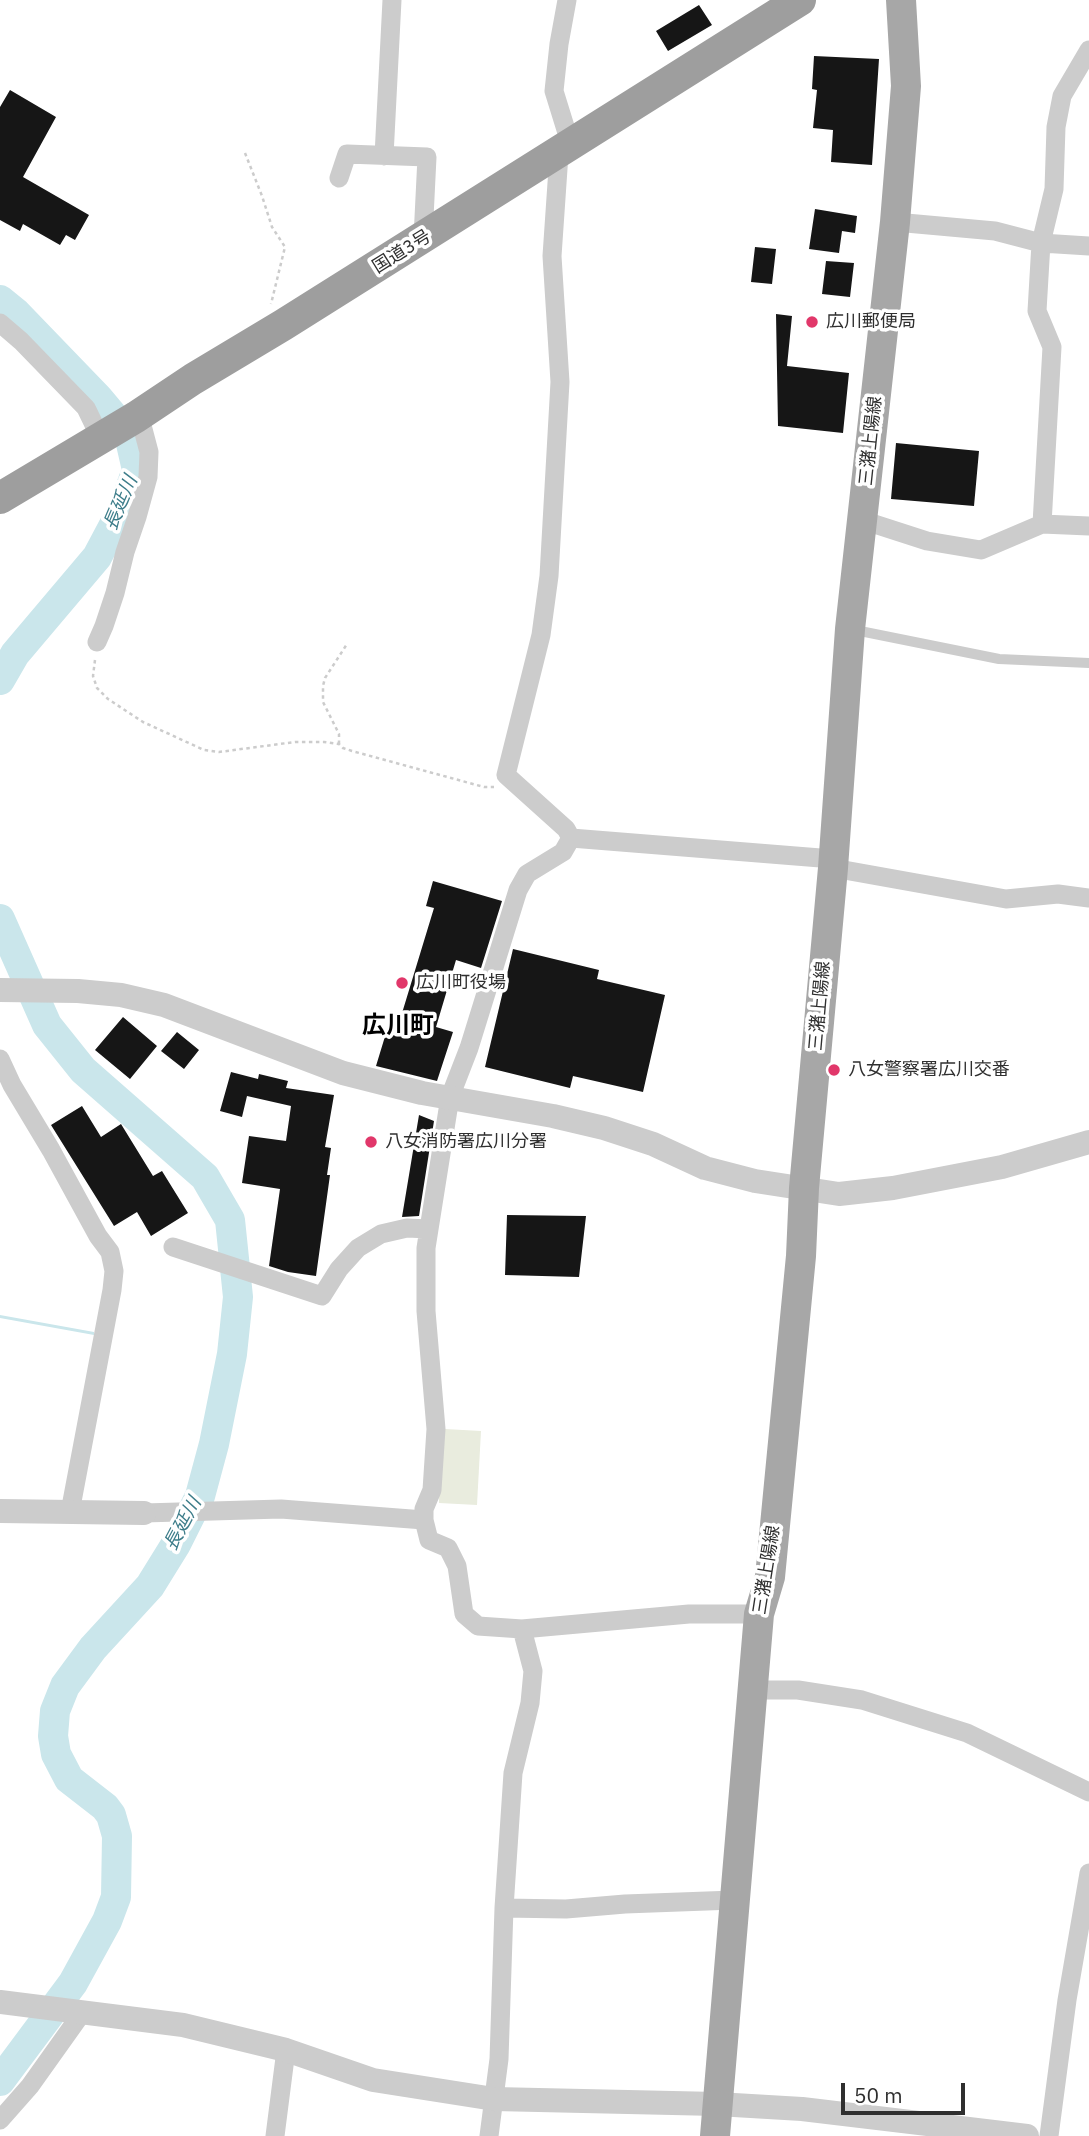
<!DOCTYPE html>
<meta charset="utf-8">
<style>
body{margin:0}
#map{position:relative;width:1089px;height:2136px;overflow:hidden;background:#fff;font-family:"IBM Plex Sans",sans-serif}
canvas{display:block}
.scale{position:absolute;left:841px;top:2083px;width:124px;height:32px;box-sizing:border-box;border:4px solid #2f2f2f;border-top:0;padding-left:9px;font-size:21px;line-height:24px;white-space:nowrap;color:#2f2f2f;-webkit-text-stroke:5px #fff;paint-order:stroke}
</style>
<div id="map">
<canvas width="1089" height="2136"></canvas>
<div class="scale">50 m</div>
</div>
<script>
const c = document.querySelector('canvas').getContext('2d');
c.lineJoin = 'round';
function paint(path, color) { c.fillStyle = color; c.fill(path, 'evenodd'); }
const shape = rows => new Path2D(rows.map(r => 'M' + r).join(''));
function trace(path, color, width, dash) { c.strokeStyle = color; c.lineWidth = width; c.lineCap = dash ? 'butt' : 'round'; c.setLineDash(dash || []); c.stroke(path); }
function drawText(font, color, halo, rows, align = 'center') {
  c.font = font + ' "IBM Plex Sans","Noto Sans JP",sans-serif'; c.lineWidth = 7; c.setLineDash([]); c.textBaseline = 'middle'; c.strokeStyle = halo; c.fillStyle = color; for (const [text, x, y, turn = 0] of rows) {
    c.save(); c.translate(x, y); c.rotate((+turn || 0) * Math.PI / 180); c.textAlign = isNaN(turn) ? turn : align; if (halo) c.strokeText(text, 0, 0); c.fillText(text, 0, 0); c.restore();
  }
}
const green = shape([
 [445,1429,481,1431,477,1505,439,1503,440,1434]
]);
const water = shape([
 [0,1315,94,1332,94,1335,0,1318]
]);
const river = shape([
 [0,300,16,313,98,398,129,435,137,470,123,508,97,557,15,654,0,680],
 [0,919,47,1025,83,1070,205,1177,230,1220,238,1297,232,1354,214,1444,200,1496,176,1544,150,1586,93,1648,65,1686,55,1711,53,1736,56,1754,69,1779,105,1807,111,1815,117,1836,116,1897,107,1921,73,1983,0,2081]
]);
const building = shape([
 [699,5,712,25,668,51,656,31],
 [814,56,879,59,872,165,831,162,833,130,813,128,817,90,812,89],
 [10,90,56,117,23,177,89,215,75,240,66,235,60,245,23,224,20,231,0,220,0,107],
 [815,209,857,216,855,233,842,231,839,253,809,249],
 [755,247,776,249,772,284,751,282],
 [826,261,854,263,850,297,822,294],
 [776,314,792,316,787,366,849,373,843,433,778,426],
 [896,443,979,451,974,506,891,499],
 [433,881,502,901,481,968,456,960,436,1027,453,1032,437,1081,376,1066,390,1020,399,1023,434,908,426,906],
 [513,949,599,970,597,979,665,995,643,1092,573,1076,570,1088,485,1067],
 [123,1017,157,1046,130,1079,95,1050],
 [177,1032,199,1050,184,1069,161,1051],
 [231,1072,258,1079,259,1074,288,1081,286,1088,334,1095,325,1147,331,1148,327,1175,330,1175,316,1276,288,1272,269,1266,280,1189,242,1183,249,1136,286,1141,291,1106,247,1096,242,1117,220,1111],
 [82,1106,101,1137,121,1124,153,1176,162,1171,188,1213,151,1236,137,1212,114,1226,51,1125],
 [419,1115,434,1121,419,1216,402,1217],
 [507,1215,586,1216,579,1277,505,1275]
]);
const path = shape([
 [245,153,262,196,272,227,285,247,271,304],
 [95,660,93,676,97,688,108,699,143,722,204,750,219,752,295,742,324,742,339,744,343,748,352,751,484,787,494,787],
 [339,744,339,734,323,702,323,686,325,678,347,644]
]);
const service = shape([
 [855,630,999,659,1089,663]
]);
const minor = shape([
 [567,0,559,44,554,91,571,146],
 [559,154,552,256,560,382,549,576,541,635,506,775,566,829,571,838],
 [384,156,392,0],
 [339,178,347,154,427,157,423,238],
 [895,222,995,231,1041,243,1089,246],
 [0,323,21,341,86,408,100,437],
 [862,520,927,541,981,550,1042,524,1089,526],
 [1042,524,1052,347,1037,311,1041,243,1054,189,1056,127,1062,96,1089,50],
 [97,642,104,626,115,593,125,552,137,517,148,477,149,452,139,414],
 [571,838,563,852,527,874,518,890,469,1048,450,1097,426,1248,426,1311,436,1429,432,1490,424,1509,424,1520,429,1540,448,1548,457,1566,464,1614,478,1626,522,1629,689,1614,759,1614],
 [571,838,833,859],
 [833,868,1006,899,1058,894,1089,898],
 [0,1059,12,1085,51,1150,98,1236,110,1252,114,1271,112,1290,70,1512],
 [173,1247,322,1296,339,1269,358,1248,381,1234,407,1228,429,1229],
 [144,1513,281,1509,424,1520],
 [754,1690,798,1690,862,1700,967,1733,1089,1792],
 [504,1908,566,1909,625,1904,734,1900],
 [0,2120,30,2086,82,2013],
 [275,2136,286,2050],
 [489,2136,499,2059,504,1908,513,1773,530,1703,533,1671,522,1629],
 [1049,2136,1067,2000,1089,1873]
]);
const tertiary = shape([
 [0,990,78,991,121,995,164,1005,343,1073,422,1093,553,1116,604,1128,653,1144,705,1168,755,1181,839,1194,893,1188,1002,1167,1089,1142],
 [0,1511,144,1513],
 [0,2002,183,2025,286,2050,373,2080,494,2099,717,2104,802,2109,1027,2136]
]);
const primary = shape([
 [715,2136,759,1614,770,1577,801,1256,804,1188,833,868,850,629,895,222,906,86,901,0]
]);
const trunk = shape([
 [0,498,136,417,193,379,283,325,800,0]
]);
const markers = [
 [812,322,7,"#e1376a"],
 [402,983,7,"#e1376a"],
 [834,1070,7,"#e1376a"],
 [371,1142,7,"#e1376a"]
];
const streetNames = [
 ["国道3号",402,252,-32],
 ["三潴上陽線",871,441,-84],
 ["三潴上陽線",820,1006,-85],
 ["三潴上陽線",767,1570,-81]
];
const poiNames = [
 ["広川郵便局",826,322],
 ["広川町役場",416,983],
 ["八女警察署広川交番",848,1070],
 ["八女消防署広川分署",385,1142]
];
const waterNames = [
 ["長延川",121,503,-67],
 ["長延川",183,1524,-62]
];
const districtNames = [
 ["広川町",398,1026]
];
paint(green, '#e9ecde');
paint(water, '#cae6eb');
trace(river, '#cae6eb', 30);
paint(building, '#161616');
trace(path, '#ccc', 2.5, [3.5, 3.5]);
trace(service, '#ccc', 10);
trace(minor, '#ccc', 19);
trace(tertiary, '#ccc', 24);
trace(primary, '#a7a7a7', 30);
trace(trunk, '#9e9e9e', 32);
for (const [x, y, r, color] of markers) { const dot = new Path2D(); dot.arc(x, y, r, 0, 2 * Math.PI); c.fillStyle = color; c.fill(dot); trace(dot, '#fff', 2.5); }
drawText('18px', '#2f2f2f', '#fff', streetNames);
drawText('18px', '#2f2f2f', '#fff', poiNames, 'left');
drawText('italic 19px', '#3d7d8a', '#fff', waterNames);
drawText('bold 24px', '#000', '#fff', districtNames);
</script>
